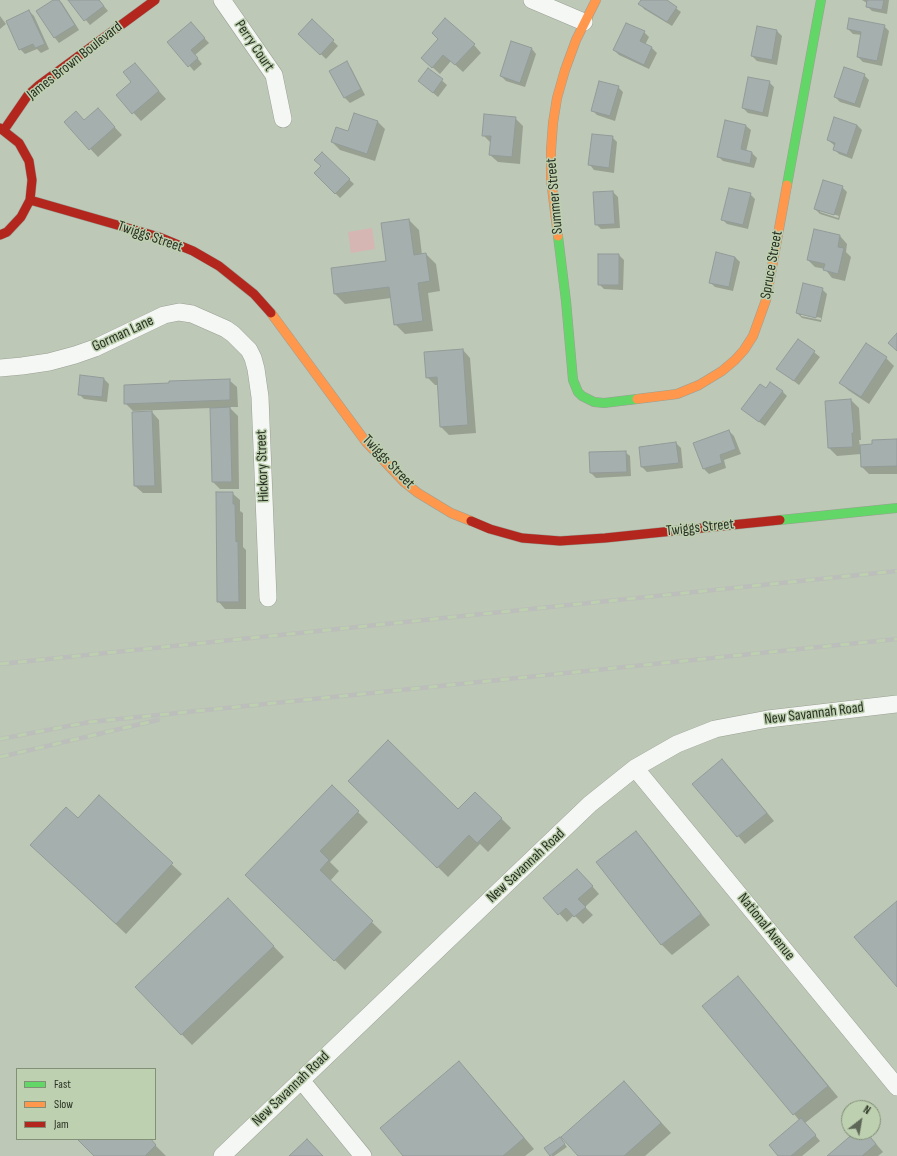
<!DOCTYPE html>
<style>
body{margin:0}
#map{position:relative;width:897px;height:1156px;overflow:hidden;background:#bec8b7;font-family:"Sofia Sans Condensed",sans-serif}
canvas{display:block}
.legend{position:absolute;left:16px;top:1068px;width:140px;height:72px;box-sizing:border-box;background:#bdd0af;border:1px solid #829077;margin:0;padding:5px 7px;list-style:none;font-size:12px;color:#2a3124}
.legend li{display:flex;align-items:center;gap:8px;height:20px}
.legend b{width:20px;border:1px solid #829077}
.north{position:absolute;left:841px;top:1100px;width:40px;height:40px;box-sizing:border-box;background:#bdd0af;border:1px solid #829077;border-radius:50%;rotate:31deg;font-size:11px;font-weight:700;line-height:16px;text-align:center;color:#2a3124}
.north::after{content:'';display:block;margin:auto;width:14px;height:18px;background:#5e6657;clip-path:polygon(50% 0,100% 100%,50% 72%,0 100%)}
</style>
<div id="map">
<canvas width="897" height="1156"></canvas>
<ul class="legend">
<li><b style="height:5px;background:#63d668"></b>Fast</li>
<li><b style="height:5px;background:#ff974d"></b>Slow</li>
<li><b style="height:5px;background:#b3261e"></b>Jam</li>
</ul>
<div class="north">N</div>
</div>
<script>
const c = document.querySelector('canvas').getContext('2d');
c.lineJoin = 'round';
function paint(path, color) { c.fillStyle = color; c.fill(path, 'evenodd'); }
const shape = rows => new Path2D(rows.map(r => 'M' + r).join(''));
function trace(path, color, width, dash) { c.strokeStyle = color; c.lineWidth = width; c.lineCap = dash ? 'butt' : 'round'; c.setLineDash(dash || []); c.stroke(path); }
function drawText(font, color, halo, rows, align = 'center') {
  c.font = font + ' "Sofia Sans Condensed",sans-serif'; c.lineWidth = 3; c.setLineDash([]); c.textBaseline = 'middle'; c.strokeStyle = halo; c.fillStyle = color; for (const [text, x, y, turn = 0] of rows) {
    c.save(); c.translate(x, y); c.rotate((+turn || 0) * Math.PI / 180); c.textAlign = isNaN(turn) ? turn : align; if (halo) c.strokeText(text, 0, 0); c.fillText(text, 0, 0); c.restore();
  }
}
const green = shape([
 [372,228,375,249,351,253,348,232]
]);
const shadow = shape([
 [55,0,59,0,62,3,79,30,59,43,55,38,37,12],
 [69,0,99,0,108,11,90,25],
 [642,0,665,0,681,12,672,26,644,9,640,4],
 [862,0,889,0,887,14,872,11,867,6,867,3],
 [29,11,34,16,49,49,41,53,37,49,25,54,20,49],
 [0,16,6,24,0,29],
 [312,20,338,46,326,59,300,34],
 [884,26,889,31,882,66,863,62,858,57,862,35,853,34,848,29],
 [195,28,209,43,195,55,202,64,194,71,169,42],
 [777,31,782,36,777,65,757,61,752,56],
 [644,32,649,37,645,45,652,48,657,53,649,69,619,55,614,50],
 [439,39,474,45,481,53,463,72,451,61,440,74,430,65],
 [532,49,536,54,525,87,506,81,501,76],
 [346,63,351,68,365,95,350,103,345,98,331,71],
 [429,69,447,85,438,97,419,81],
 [142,72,166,99,141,121,117,95],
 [864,75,869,80,860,108,840,102,835,97],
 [769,82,774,87,768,117,748,113,743,108],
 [618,87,623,92,615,121,597,115,592,110],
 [105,117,122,135,98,157,65,122,85,121],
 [515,118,523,126,520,164,498,162,490,155,491,143,483,135],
 [378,122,385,129,375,161,340,150,332,142,348,132],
 [857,125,862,130,852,159,839,154,834,149,835,146,828,140],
 [746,126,751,130,746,152,752,153,757,158,754,168,723,161,718,156],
 [612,137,617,142,614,173,594,170,590,165],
 [322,154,354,184,340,198,315,173,322,166],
 [842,187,847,192,839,220,820,214,815,209],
 [820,210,839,216,838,218,820,212],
 [613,192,618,197,620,228,601,229,596,224],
 [750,194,755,199,748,229,727,224,722,219],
 [409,220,419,230,422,255,426,254,436,264,440,291,428,293,433,331,405,334,395,324,391,298,345,304,335,294,332,269,387,261],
 [840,236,847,244,846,252,851,257,845,281,832,278,825,269,815,267,808,260],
 [619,255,624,260,623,290,604,289,599,284],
 [735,257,740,262,733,291,715,287,710,282],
 [822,289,827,294,821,322,802,318,797,313],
 [801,313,821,318,821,320,801,316],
 [799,340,820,357,799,385,778,369],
 [463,350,470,358,476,433,449,435,441,427,438,385,435,385,427,377],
 [886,358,894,366,869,404,848,390,840,382],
 [81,376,104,379,109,384,107,402,84,399,79,394],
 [229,380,237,387,238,407,229,407,238,416,239,489,220,489,213,482,211,408,133,411,125,403],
 [766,389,782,391,787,396,765,426,748,414],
 [851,400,859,408,861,440,859,440,860,446,873,445,897,440,897,474,869,474,862,467,861,454,837,456,829,448,826,402],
 [152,412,159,420,162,493,143,493,135,486],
 [729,431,734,436,741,454,724,460,726,468,709,474,704,469,695,443],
 [676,443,681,448,683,468,647,472,642,467,640,448],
 [625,452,630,456,631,476,596,478,591,473,590,453],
 [232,493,240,500,240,511,243,513,243,547,246,550,246,609,225,609,218,601],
 [730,768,774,821,745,844,694,784],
 [350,781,458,811,475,793,511,828,488,852,480,844,448,877],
 [99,796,182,874,126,934,42,855],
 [358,812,368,822,330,862,339,871,330,881,382,932,345,970,257,885],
 [636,833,646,843,710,925,672,955,662,945,598,863],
 [585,878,599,894,585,907,593,915,583,924,574,915,567,922,545,898],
 [228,899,284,957,192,1045,136,987],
 [748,988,838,1097,805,1123,820,1141,802,1156,779,1156,799,1120,794,1114],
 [459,1063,469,1073,534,1149,525,1156,405,1156],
 [624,1082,671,1133,645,1156,579,1156],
 [856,1132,866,1132,883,1152,878,1156,828,1156],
 [79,1139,149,1139,166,1156,95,1156],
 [562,1140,567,1147,554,1156,552,1156,546,1148]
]);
const building = shape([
 [53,0,59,0,75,25,54,38,36,11,53,0],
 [68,0,99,0,104,6,84,21,68,0],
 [641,0,667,0,677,7,667,22,638,4,641,0],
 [867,0,884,0,882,10,866,7,867,0],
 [29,10,45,44,35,48,33,44,19,50,6,21,29,10],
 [445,18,475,44,455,65,443,55,432,68,421,58,438,39,432,33,445,18],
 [849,18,885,25,877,61,857,57,861,32,847,29,849,18],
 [312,19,334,40,320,55,298,34,312,19],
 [191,22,205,38,191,50,198,58,188,67,167,42,191,22],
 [626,23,645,31,640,41,652,47,644,65,613,50,626,23],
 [757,26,777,30,772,60,751,56,757,26],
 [511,41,532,48,520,83,500,76,511,41],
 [347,61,361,89,344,98,329,71,347,61],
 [135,63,159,91,132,114,116,95,131,82,123,72,135,63],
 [844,67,865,74,855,104,834,97,844,67],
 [428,68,443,79,433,93,418,81,428,68],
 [748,77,770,81,763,113,742,108,748,77],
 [599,81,619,86,610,116,591,111,599,81],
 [98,108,115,127,89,150,64,122,76,111,84,120,98,108],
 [354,113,378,121,367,154,331,142,336,127,348,131,354,113],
 [484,114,516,117,512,157,489,155,491,136,482,136,484,114],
 [834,117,857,125,847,155,833,150,835,143,827,140,834,117],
 [725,120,746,125,741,149,752,152,750,164,717,157,725,120],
 [592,134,613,136,609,168,588,165,592,134],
 [322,152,350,179,335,194,314,173,321,166,314,160,322,152],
 [823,180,843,186,834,215,814,209,823,180],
 [729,188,751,193,743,225,721,220,729,188],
 [613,191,615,224,595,225,593,192,613,191],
 [409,219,414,255,426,253,430,281,418,283,423,321,394,325,389,287,334,294,331,268,386,261,381,223,409,219],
 [814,229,840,235,838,247,844,248,838,274,823,270,825,264,807,260,814,229],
 [716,252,735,257,729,287,709,283,716,252],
 [598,254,619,254,619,285,598,285,598,254],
 [803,283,823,288,816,318,796,313,803,283],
 [897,333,897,351,888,343,897,333],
 [798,339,815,351,794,381,776,369,798,339],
 [866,343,887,357,861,397,839,383,866,343],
 [463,349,468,425,440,427,437,377,426,378,424,352,463,349],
 [80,375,104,378,102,397,78,395,80,375],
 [230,379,230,400,124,404,124,385,169,383,169,381,230,379],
 [770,382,783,391,759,422,741,409,760,384,766,388,770,382],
 [851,399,854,433,852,433,853,447,828,448,825,401,851,399],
 [230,407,232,482,212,482,210,408,230,407],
 [152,411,155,486,134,486,132,412,152,411],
 [729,430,736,449,720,455,722,463,703,469,693,443,729,430],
 [897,439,897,466,861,467,860,445,872,444,872,440,897,439],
 [676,442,679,463,641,467,639,447,676,442],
 [626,451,627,472,590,473,589,452,626,451],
 [216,492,233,492,233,504,235,504,236,542,238,541,239,602,217,602,216,492],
 [388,740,458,809,475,792,502,818,477,843,469,835,437,868,348,781,388,740],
 [722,759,767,813,737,837,692,784,722,759],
 [332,785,359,811,320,851,329,860,320,870,373,921,334,961,245,875,332,785],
 [99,795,173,863,116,924,30,845,66,807,78,818,99,795],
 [636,831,701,914,661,945,596,862,636,831],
 [577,869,593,886,578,899,586,907,574,917,566,908,558,915,543,898,577,869],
 [228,898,274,946,181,1035,135,987,228,898],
 [897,901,897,987,854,937,897,901],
 [738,976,828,1086,793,1115,702,1006,738,976],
 [459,1061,524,1138,503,1156,403,1156,380,1128,459,1061],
 [624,1081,661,1123,624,1156,578,1156,561,1137,624,1081],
 [801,1118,816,1135,791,1156,778,1156,769,1145,801,1118],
 [855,1132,866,1132,876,1144,862,1156,827,1156,855,1132],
 [560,1137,565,1144,550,1156,544,1148,560,1137],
 [77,1139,151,1139,156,1145,145,1156,94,1156,77,1139],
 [307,1139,323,1156,289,1156,307,1139]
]);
const street = shape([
 [222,0,274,75,283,119],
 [532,0,584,22],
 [0,368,22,366,49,362,75,355,95,348,164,315,179,312,192,314,226,329,233,334,249,350,253,358,256,369,260,397,268,598],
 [635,768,897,1087],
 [301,1080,363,1156],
 [222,1156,590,804,635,768,677,744,715,729,768,719,897,704]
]);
const fast = shape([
 [787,185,821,0],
 [558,236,566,301,573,380,578,392,582,396,594,402,604,403,637,399],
 [780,520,897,508]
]);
const slow = shape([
 [558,236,551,180,551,150,553,123,557,98,565,70,576,40,596,0],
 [271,313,366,442,404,482,418,493,451,513,471,521],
 [637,399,677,394,699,385,722,371,735,360,744,350,753,336,766,300,787,185]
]);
const jam = shape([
 [0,128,19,143,29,161,32,180,30,200,21,217,7,232,0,235],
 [4,130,28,95,38,86,155,0],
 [30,200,159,237,193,251,219,266,254,294,271,313],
 [471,521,490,529,522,538,560,541,605,538,780,520]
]);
const rail = shape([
 [0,664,897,571],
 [0,739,90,722,897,639],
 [0,757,158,720]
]);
const streetNames = [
 ["Perry Court",254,46,56],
 ["James Brown Boulevard",75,61,-38],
 ["Summer Street",555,196,-95],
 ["Twiggs Street",150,237,19],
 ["Spruce Street",772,265,-80],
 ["Gorman Lane",123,334,-25],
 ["Twiggs Street",388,462,46],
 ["Hickory Street",263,466,-92],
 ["Twiggs Street",700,528,-6],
 ["New Savannah Road",814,714,-7],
 ["New Savannah Road",526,866,-43],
 ["National Avenue",766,927,51],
 ["New Savannah Road",291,1089,-44]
];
paint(green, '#d5b6b2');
paint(shadow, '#0003');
paint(building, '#a5afad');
trace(building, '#939b99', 1);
trace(street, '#99a093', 18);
trace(fast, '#99a093', 10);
trace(slow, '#99a093', 10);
trace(jam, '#99a093', 10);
trace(street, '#f5f7f4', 17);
trace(fast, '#63d668', 9);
trace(slow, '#ff974d', 9);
trace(jam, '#b3261e', 9);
trace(rail, '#bbbeba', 4.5);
trace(rail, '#bdd0af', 3, [9]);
drawText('15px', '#2a3124', '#bdd0af', streetNames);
</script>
